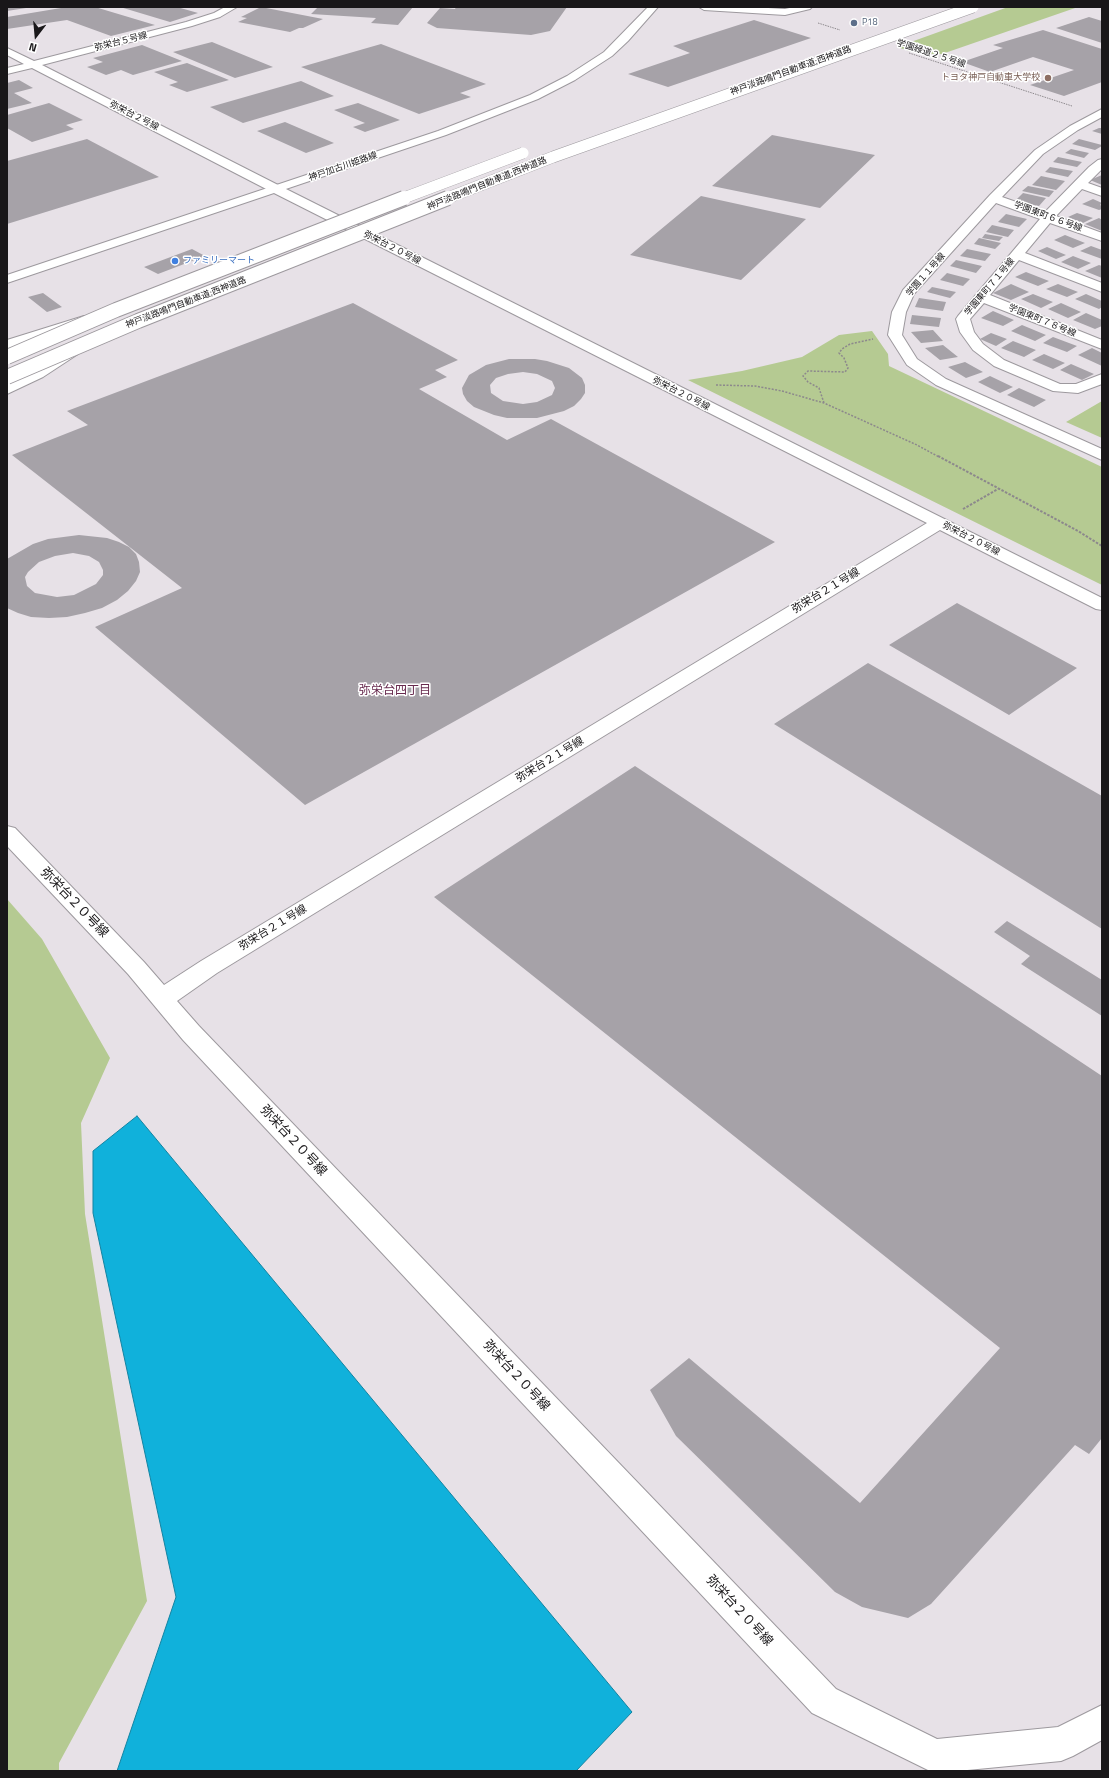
<!DOCTYPE html>
<meta charset="utf-8">
<style>
body{margin:0}
#map{position:relative;width:1109px;height:1778px;overflow:hidden;background:#e7e1e7;font-family:"Titillium Web",sans-serif}
canvas{display:block}
.frame{position:absolute;inset:0;border:8px solid #191719;pointer-events:none}
.north{position:absolute;left:16px;top:16px;width:40px;height:40px;-webkit-text-stroke:3px #fff;paint-order:stroke;rotate:196deg;font-size:11px;font-weight:700;line-height:16px;text-align:center;color:#191719}
.north::after{content:'';display:block;margin:auto;width:14px;height:18px;background:#191719;clip-path:polygon(50% 0,100% 100%,50% 72%,0 100%)}
</style>
<div id="map">
<canvas width="1109" height="1778"></canvas>
<div class="frame"></div>
<div class="north">N</div>
</div>
<script>
const c = document.querySelector('canvas').getContext('2d');
c.lineJoin = 'round';
function paint(path, color) { c.fillStyle = color; c.fill(path, 'evenodd'); }
const shape = rows => new Path2D(rows.map(r => 'M' + r).join(''));
function trace(path, color, width, dash) { c.strokeStyle = color; c.lineWidth = width; c.lineCap = dash ? 'butt' : 'round'; c.setLineDash(dash || []); c.stroke(path); }
function drawText(font, color, halo, rows, align = 'center') {
  c.font = font + ' "Titillium Web","Noto Sans JP",sans-serif'; c.lineWidth = 3; c.setLineDash([]); c.textBaseline = 'middle'; c.strokeStyle = halo; c.fillStyle = color; for (const [text, x, y, turn = 0] of rows) {
    c.save(); c.translate(x, y); c.rotate((+turn || 0) * Math.PI / 180); c.textAlign = isNaN(turn) ? turn : align; if (halo) c.strokeText(text, 0, 0); c.fillText(text, 0, 0); c.restore();
  }
}
const green = shape([
 [1008,7,1078,7,942,54,919,54,897,47],
 [872,331,888,354,889,366,1102,467,1102,585,688,380,742,371,802,357,839,335],
 [1102,401,1102,438,1066,422],
 [7,899,42,939,110,1058,81,1123,85,1214,147,1601,59,1763,59,1771,7,1771]
]);
const water = shape([
 [137,1116,632,1712,576,1771,117,1771,176,1597,93,1213,93,1151,137,1116]
]);
const building = shape([
 [7,7,26,7,26,8,7,11],
 [67,7,95,7,155,25,111,36,67,20,7,29,7,17],
 [120,7,177,7,198,13,170,22],
 [261,7,323,19,303,28,299,28,290,32,238,22,247,18,241,17],
 [318,7,413,7,398,25,371,23,376,18,311,14],
 [456,7,567,7,550,31,531,35,437,28,427,23,440,8,455,9],
 [1089,17,1102,21,1102,43,1056,28],
 [754,20,811,38,668,87,628,74,690,53,673,46],
 [1043,30,1102,49,1102,82,1064,96,1030,85,1074,70,1033,57,990,72,962,62,1003,48,993,45],
 [212,42,273,67,235,78,173,52],
 [381,44,486,84,460,93,471,97,419,114,301,67],
 [142,45,182,61,133,75,121,70,106,75,87,67,103,62,93,58],
 [187,63,229,80,187,92,169,85,178,82,154,72],
 [19,80,33,88,14,93,32,103,7,109,7,83],
 [301,81,334,96,243,123,210,107],
 [49,103,83,120,66,125,74,129,32,142,7,128,7,115],
 [358,103,400,120,365,132,353,127,365,123,334,110],
 [285,122,334,143,306,153,257,131],
 [1099,128,1102,128,1102,134,1092,131],
 [772,135,875,155,820,208,712,186],
 [87,139,159,177,7,224,7,161],
 [1079,139,1102,145,1102,146,1095,150,1072,144],
 [1071,149,1089,153,1084,158,1065,153],
 [1058,157,1082,162,1077,167,1053,162],
 [1050,167,1073,171,1068,177,1045,172],
 [1102,175,1102,185,1090,180],
 [1041,176,1065,181,1056,190,1032,185],
 [1028,186,1054,191,1049,197,1022,191],
 [1023,193,1046,198,1039,206,1015,201],
 [701,196,806,219,741,280,630,255],
 [1093,199,1102,203,1100,205,1102,206,1102,209,1099,210,1082,204],
 [1077,213,1093,218,1083,223,1068,217],
 [1006,214,1027,219,1019,227,998,222],
 [1099,218,1102,220,1102,231,1085,224],
 [992,225,1014,230,1008,237,986,232],
 [985,234,1003,237,999,241,982,238],
 [1065,235,1085,243,1073,248,1054,240],
 [979,238,1001,243,995,249,974,244],
 [1091,246,1102,250,1102,259,1080,251],
 [1047,247,1066,255,1056,259,1038,251],
 [192,249,205,256,158,274,144,267],
 [967,249,991,254,985,261,960,256],
 [1073,256,1091,263,1078,269,1061,262],
 [956,260,982,266,976,273,950,266],
 [1099,265,1102,266,1102,278,1085,271],
 [1026,272,1049,281,1038,286,1015,277],
 [947,273,970,279,963,286,940,280],
 [1011,284,1029,292,1011,300,993,293],
 [1058,284,1078,292,1067,297,1046,289],
 [932,287,956,292,950,298,927,292],
 [43,293,62,307,47,312,28,297],
 [1033,294,1053,302,1041,308,1021,299],
 [1086,294,1102,301,1102,307,1099,309,1075,299],
 [919,298,946,302,943,311,915,307],
 [353,303,458,360,435,370,447,377,419,389,507,440,551,419,775,542,305,805,95,627,182,588,12,455,88,425,67,411],
 [1061,303,1081,312,1068,318,1048,309],
 [993,311,1014,320,1003,326,981,318],
 [1086,313,1102,320,1102,326,1095,329,1073,320],
 [912,315,941,318,939,327,910,324],
 [1022,325,1046,335,1035,341,1011,331],
 [933,330,943,341,921,343,911,332],
 [991,333,1007,339,996,346,980,339],
 [1053,337,1077,346,1067,352,1043,343],
 [1013,341,1036,350,1024,357,1001,348],
 [943,345,958,357,940,360,925,348],
 [1092,348,1102,353,1102,366,1078,355],
 [1044,354,1065,363,1053,369,1032,360],
 [509,359,535,359,547,361,569,368,582,378,585,385,585,393,581,399,574,406,564,411,537,418,507,418,494,415,474,407,467,401,463,394,462,388,469,375,486,365],
 [523,372,537,374,552,381,555,388,552,395,537,402,523,404,503,401,491,393,490,385,496,378,508,374],
 [965,362,983,372,966,378,948,367],
 [1071,364,1094,374,1082,380,1060,370],
 [990,376,1013,387,1000,393,978,382],
 [1019,388,1046,400,1034,407,1007,395],
 [79,535,107,538,119,542,129,547,136,554,139,562,140,572,136,581,128,591,117,600,102,608,85,613,67,617,49,618,31,617,18,613,7,608,7,559,33,544,48,539],
 [73,553,89,556,99,562,103,570,103,575,96,584,74,595,57,597,35,593,27,586,25,577,28,572,39,562,55,556],
 [957,603,1077,668,1009,715,889,645],
 [868,663,1102,796,1102,929,774,724],
 [635,766,1102,1076,1102,1438,1089,1454,1075,1445,931,1604,908,1618,862,1607,835,1592,676,1436,650,1390,689,1358,860,1503,1000,1348,434,897],
 [1007,921,1102,980,1102,1016,1021,964,1030,956,994,932]
]);
const pathFar2 = shape([
 [818,23,840,30],
 [909,53,1072,106]
]);
const pathFar1 = shape([
 [716,385,755,386,782,391,824,403,917,445,939,457],
 [824,403,819,388,808,382,803,376,808,371,845,372,848,368,844,358,839,353,842,349,850,344,873,339]
]);
const path = shape([
 [938,456,1078,531,1102,546],
 [963,509,998,489]
]);
const minor = shape([
 [225,7,237,7,220,17,192,26,42,65,280,186,1102,598,1102,610,1096,609,940,530,217,973,177,1001,199,1026,836,1689,937,1739,1058,1727,1102,1705,1102,1740,1073,1756,1061,1761,957,1771,930,1771,812,1713,183,1040,128,974,7,846,7,826,15,828,144,962,164,985,201,961,927,523,272,192,32,68,7,74,7,68,24,64,7,55,7,48,34,61,186,22,214,13,225,7],
 [699,7,751,7,785,9,794,7,812,7,810,9,785,15,704,10,699,7],
 [1102,109,1102,117,1078,130,1043,154,1002,197,1045,212,1089,167,1098,160,1102,159,1102,169,1088,183,1102,188,1102,196,1082,189,1056,216,1102,233,1102,241,1050,223,1025,253,1102,283,1102,292,1019,260,990,295,1102,340,1102,349,984,303,970,319,974,332,983,344,1004,360,1060,384,1076,384,1102,374,1102,384,1078,393,1053,391,994,366,973,350,960,332,956,319,958,316,1040,219,996,203,914,294,906,312,902,335,917,359,946,379,1102,449,1102,460,936,385,907,365,888,335,892,312,903,290,990,195,1035,150,1070,126,1102,109]
]);
const major = shape([
 [648,7,658,7,628,41,612,56,575,80,538,99,446,135,7,283,7,275,438,131,530,95,567,76,604,52,648,7]
]);
const highway = shape([
 [84,316,89,317,91,320,89,323,7,349,7,340,84,316],
 [73,347,78,348,80,351,78,354,43,377,7,394,7,384,33,371,68,348,73,347]
]);
const highwayBridgeFar1 = shape([
 [401,199,523,153],
 [445,199,553,157,973,7]
]);
const highwayBridge = shape([
 [7,357,116,310,404,198],
 [7,377,138,321,448,198]
]);
const markers = [
 [854,23,4,"#5c6f8a"],
 [1048,78,4,"#8d6e63"],
 [175,261,4,"#3f7fe0"]
];
const farServicenames = [
 ["P18",862,23]
];
const farStreetnames = [
 ["弥栄台５号線",121,42,-14],
 ["学園緑道２５号線",931,54,18],
 ["神戸淡路鳴門自動車道;西神道路",791,71,-20],
 ["弥栄台２号線",134,116,27],
 ["神戸加古川姫路線",343,167,-19],
 ["神戸淡路鳴門自動車道;西神道路",487,184,-22],
 ["学園東町６６号線",1048,217,20],
 ["弥栄台２０号線",392,248,27],
 ["学園１１号線",926,275,-49],
 ["学園東町７１号線",990,287,-50],
 ["神戸淡路鳴門自動車道;西神道路",186,303,-21],
 ["学園東町７８号線",1042,321,22],
 ["弥栄台２０号線",681,394,27],
 ["弥栄台２０号線",971,539,27]
];
const farEducationnames = [
 ["トヨタ神戸自動車大学校",1040,78]
];
const farShopnames = [
 ["ファミリーマート",183,261]
];
const streetNames = [
 ["弥栄台２１号線",826,591,-31],
 ["弥栄台２１号線",550,760,-31],
 ["弥栄台２１号線",273,928,-31]
];
const neighbourhoodNames = [
 ["弥栄台四丁目",395,691]
];
const nearStreetnames = [
 ["弥栄台２０号線",74,903,46],
 ["弥栄台２０号線",293,1141,47],
 ["弥栄台２０号線",516,1376,47],
 ["弥栄台２０号線",739,1611,47]
];
paint(green, '#b5ca92');
paint(water, '#10b1db');
trace(water, '#1383a1', 1);
paint(building, '#a6a2a8');
trace(minor, '#9d999e', 2);
trace(major, '#9d999e', 2);
trace(highway, '#9d999e', 2);
trace(pathFar2, '#8c888c', 1, [1.5, 1]);
trace(pathFar1, '#8c888c', 1.5, [2, 1.5]);
trace(path, '#8c888c', 2, [2.5, 1.5]);
paint(minor, '#fff');
paint(major, '#fff');
paint(highway, '#fff');
trace(highwayBridgeFar1, '#9d999e', 12, []);
trace(highwayBridge, '#9d999e', 16, []);
trace(highwayBridgeFar1, '#fff', 11);
trace(highwayBridge, '#fff', 14);
for (const [x, y, r, color] of markers) { const dot = new Path2D(); dot.arc(x, y, r, 0, 2 * Math.PI); c.fillStyle = color; c.fill(dot); trace(dot, '#fff', 1.5); }
drawText('9px', '#4e5e75', '#fff', farServicenames, 'left');
drawText('9px', '#191719', '#fff', farStreetnames);
drawText('9px', '#785e54', '#fff', farEducationnames, 'right');
drawText('9px', '#366cbe', '#fff', farShopnames, 'left');
drawText('11px', '#191719', '#fff', streetNames);
drawText('12px', '#672a4e', '#fff', neighbourhoodNames);
drawText('13px', '#191719', '#fff', nearStreetnames);
</script>
